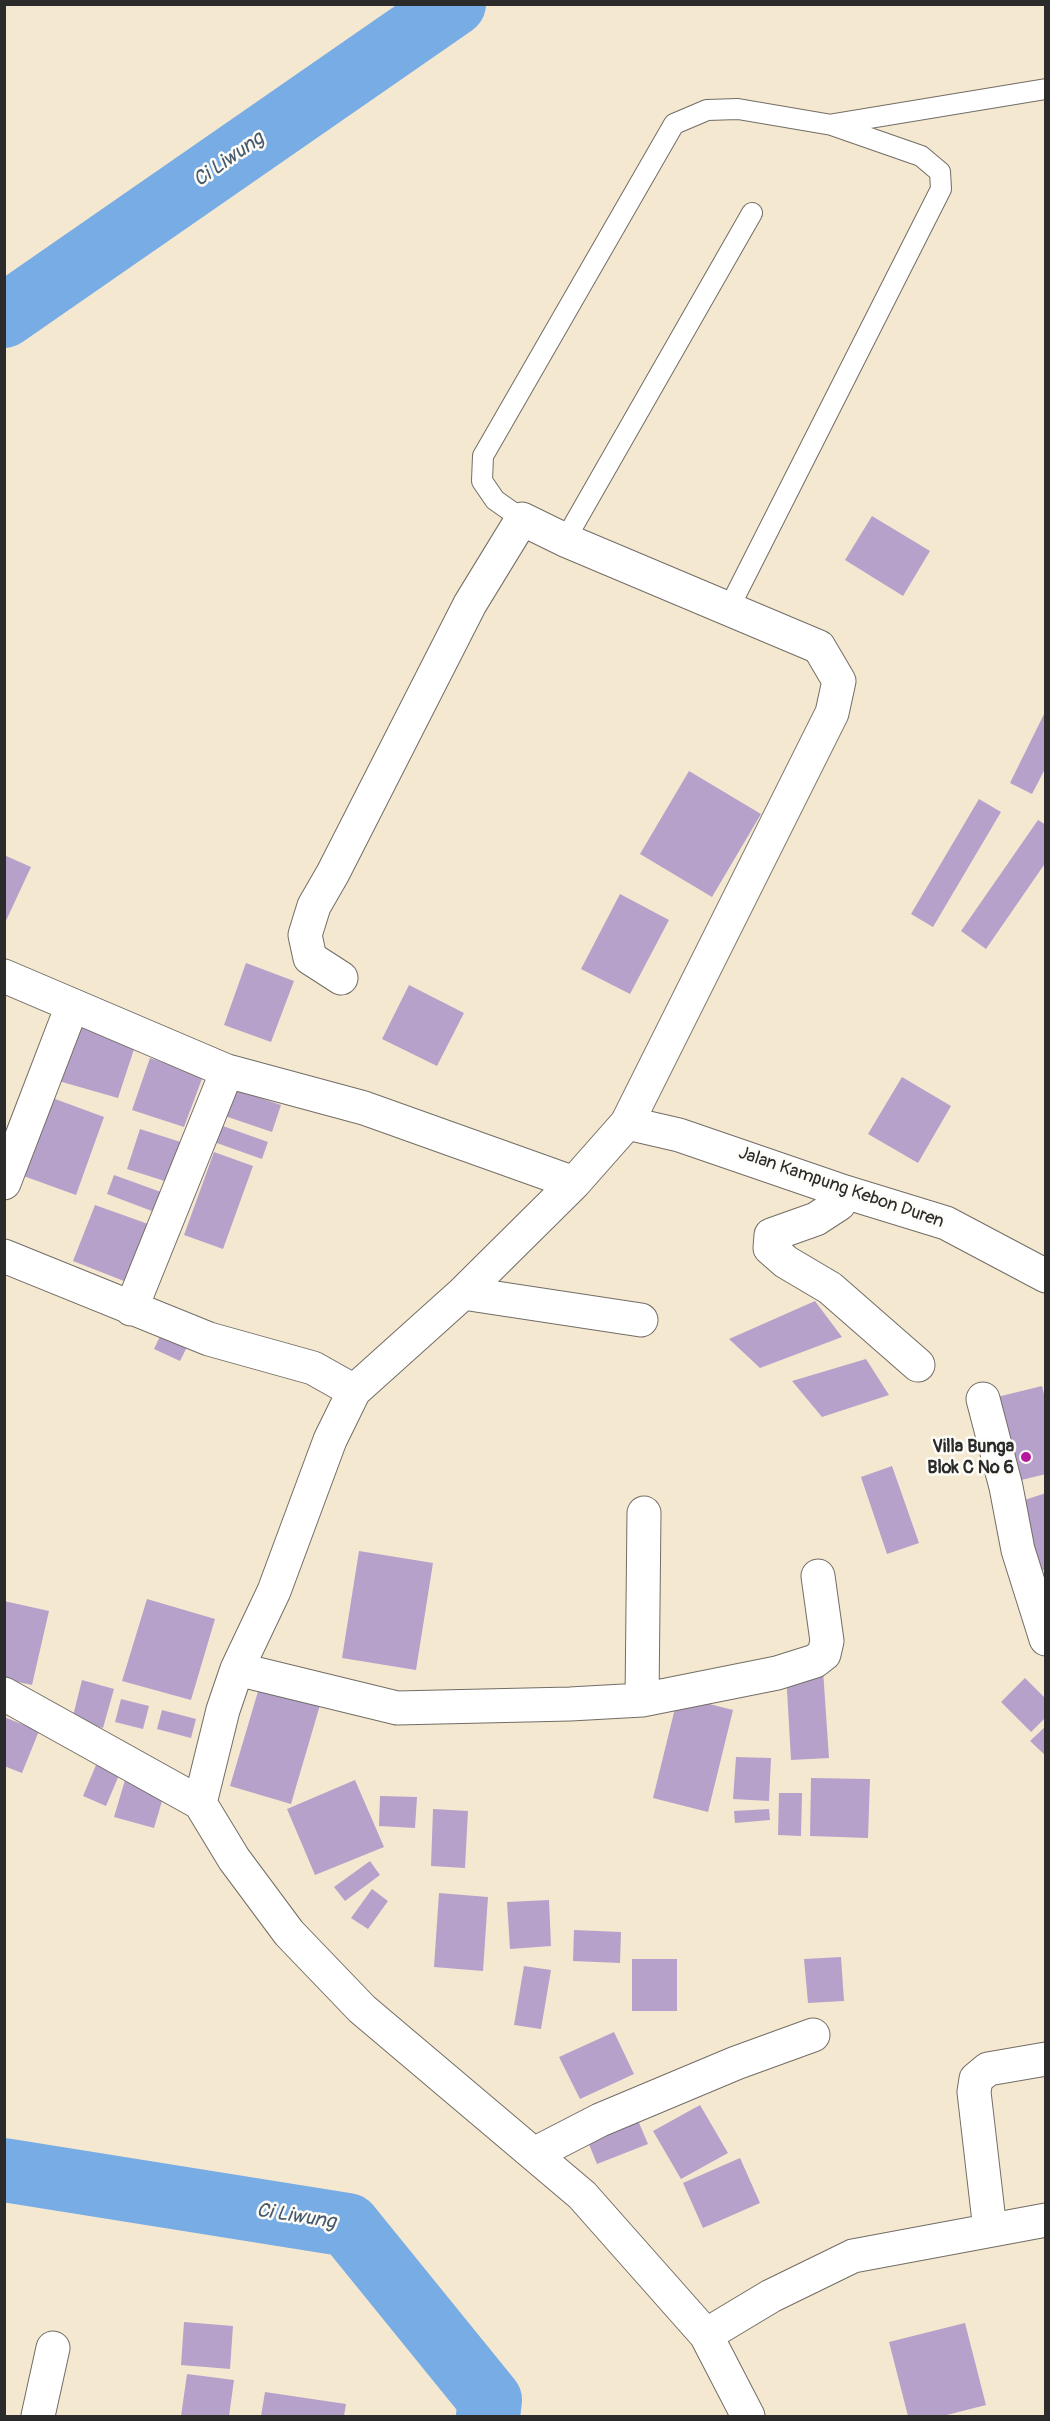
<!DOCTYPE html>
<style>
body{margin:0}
#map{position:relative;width:1050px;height:2421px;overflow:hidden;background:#f5e8d1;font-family:Pangolin,sans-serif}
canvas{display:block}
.frame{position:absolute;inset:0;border:6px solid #2b2b2b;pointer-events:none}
</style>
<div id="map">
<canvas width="1050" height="2421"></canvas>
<div class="frame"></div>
</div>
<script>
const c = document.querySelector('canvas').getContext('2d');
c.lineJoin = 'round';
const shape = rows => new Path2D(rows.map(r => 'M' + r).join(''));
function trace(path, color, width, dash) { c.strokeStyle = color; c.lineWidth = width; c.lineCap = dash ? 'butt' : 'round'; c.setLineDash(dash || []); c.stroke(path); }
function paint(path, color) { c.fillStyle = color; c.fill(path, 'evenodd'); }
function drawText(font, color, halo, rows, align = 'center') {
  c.font = font + ' Pangolin,sans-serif'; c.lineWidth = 5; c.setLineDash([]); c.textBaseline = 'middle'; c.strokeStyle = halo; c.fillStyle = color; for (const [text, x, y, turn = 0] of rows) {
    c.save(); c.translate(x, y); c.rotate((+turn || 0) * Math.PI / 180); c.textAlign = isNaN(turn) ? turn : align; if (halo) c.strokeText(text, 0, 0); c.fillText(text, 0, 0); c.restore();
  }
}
const river = shape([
 [4,316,454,4],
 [4,2170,348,2225,490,2400,488,2416]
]);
const building = shape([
 [872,516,930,551,903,596,845,560],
 [1046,710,1046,767,1032,794,1010,783],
 [689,771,761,814,712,897,640,854],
 [979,799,1001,812,933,927,911,914],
 [1038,820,1046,825,1046,862,986,949,961,931],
 [4,855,31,867,4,925],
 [620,894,669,920,630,994,581,969],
 [246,963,294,981,271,1042,224,1025],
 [409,985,464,1013,437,1066,382,1039],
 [74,1021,137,1040,118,1098,55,1080],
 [150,1058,203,1076,184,1127,132,1110],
 [902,1077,951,1106,918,1163,868,1134],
 [231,1088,281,1105,272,1132,222,1115],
 [47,1096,104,1117,76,1195,18,1174],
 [220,1125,268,1142,262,1159,214,1142],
 [140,1129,190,1145,177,1185,127,1169],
 [214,1152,253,1166,223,1249,184,1235],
 [114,1175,172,1196,165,1216,107,1194],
 [95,1205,151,1225,129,1283,73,1261],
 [815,1301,842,1337,760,1368,729,1339],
 [163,1330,189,1343,180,1361,154,1349],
 [866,1359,889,1395,822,1417,792,1381],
 [1042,1386,1046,1403,1046,1474,1013,1482,993,1398],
 [892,1466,919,1543,887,1554,861,1477],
 [1046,1493,1046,1569,1035,1573,1012,1504],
 [359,1551,433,1563,416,1670,342,1658],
 [147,1599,215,1619,191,1700,122,1681],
 [4,1601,49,1611,32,1685,4,1679],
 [823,1670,829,1758,791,1760,786,1673],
 [1025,1678,1046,1699,1046,1717,1031,1732,1001,1702],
 [82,1680,114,1689,103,1728,72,1720],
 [259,1688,320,1705,291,1804,230,1786],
 [678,1696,733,1710,708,1812,653,1798],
 [121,1699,149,1706,143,1729,115,1722],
 [162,1710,196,1719,191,1738,157,1729],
 [4,1717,39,1731,22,1773,4,1766],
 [1046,1726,1046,1756,1030,1741],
 [736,1757,771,1758,769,1801,733,1799],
 [96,1765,119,1775,106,1806,83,1796],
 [811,1778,870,1779,868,1838,810,1836],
 [125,1780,165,1791,154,1828,114,1817],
 [355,1780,384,1847,315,1875,287,1809],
 [779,1793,802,1793,801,1836,778,1835],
 [380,1796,417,1797,415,1828,379,1826],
 [433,1809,468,1811,465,1868,431,1866],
 [769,1809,770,1820,735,1823,734,1811],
 [370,1861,380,1875,345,1901,334,1887],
 [372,1889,388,1901,368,1929,351,1918],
 [439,1893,488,1897,483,1971,434,1967],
 [549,1900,551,1946,510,1949,507,1902],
 [574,1930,621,1932,620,1963,573,1961],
 [841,1957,844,2001,808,2003,804,1959],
 [632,1959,677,1959,677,2011,632,2011],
 [524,1966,551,1970,541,2029,514,2025],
 [614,2032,634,2074,580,2099,559,2057],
 [700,2105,728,2153,681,2179,653,2131],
 [634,2111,648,2144,597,2164,584,2132],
 [740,2158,760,2203,703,2228,683,2183],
 [184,2322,233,2326,230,2369,181,2365],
 [965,2323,986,2405,943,2416,908,2416,889,2342],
 [187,2374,234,2380,229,2416,181,2416],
 [265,2392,346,2404,344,2416,261,2416]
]);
const lane = shape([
 [834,124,1046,89],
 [522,519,495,500,482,481,483,456,674,124,707,110,738,109,832,125,921,156,940,172,941,189,729,608],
 [565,540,752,213]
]);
const street = shape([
 [4,976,227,1071,364,1108,574,1183],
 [341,978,310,958,305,935,314,906,333,873,470,604,522,519,565,540,819,647,839,681,832,713,627,1123,574,1183,463,1293,354,1391,330,1440,274,1591,237,1669,223,1710,200,1803,234,1859,289,1933,362,2009,582,2195,706,2335,748,2416],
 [627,1123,679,1135,845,1192,946,1223,1046,1276],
 [4,1183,72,1006],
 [845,1192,839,1204,816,1219,771,1235,770,1248,786,1262,830,1288,918,1365],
 [4,1256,209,1339,313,1368,354,1391],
 [463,1293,641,1320],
 [131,1309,227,1071],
 [983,1399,1006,1487,1018,1550,1046,1639],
 [237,1669,397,1708,570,1704,642,1700,777,1673,815,1661,824,1654,827,1641,818,1576],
 [4,1694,200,1803],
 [642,1700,644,1513],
 [534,2154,600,2120,736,2063,813,2035],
 [990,2230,974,2092,976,2079,988,2069,1046,2059],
 [706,2335,771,2296,853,2256,1046,2220],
 [38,2416,53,2348]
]);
const markers = [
 [1026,1457,6,"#b5179e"]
];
const streetNames = [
 ["Jalan Kampung Kebon Duren",841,1188,19]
];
const poiNames = [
 ["Villa Bunga",1014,1447],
 ["Blok C No 6",1014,1468]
];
const waterNames = [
 ["Ci Liwung",229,160,-35],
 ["Ci Liwung",296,2217,9]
];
trace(river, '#78ace5', 64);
paint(building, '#b6a1cb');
trace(lane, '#726d65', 22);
trace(street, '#726d65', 35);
trace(lane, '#fff', 20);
trace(street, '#fff', 33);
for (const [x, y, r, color] of markers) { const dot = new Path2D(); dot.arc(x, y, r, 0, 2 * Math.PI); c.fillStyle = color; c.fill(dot); trace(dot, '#fdfcf7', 2); }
drawText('18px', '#2b2b2b', '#fdfcf7', streetNames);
drawText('bold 18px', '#2b2b2b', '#fdfcf7', poiNames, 'right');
drawText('italic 20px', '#46586c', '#fdfcf7', waterNames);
</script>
